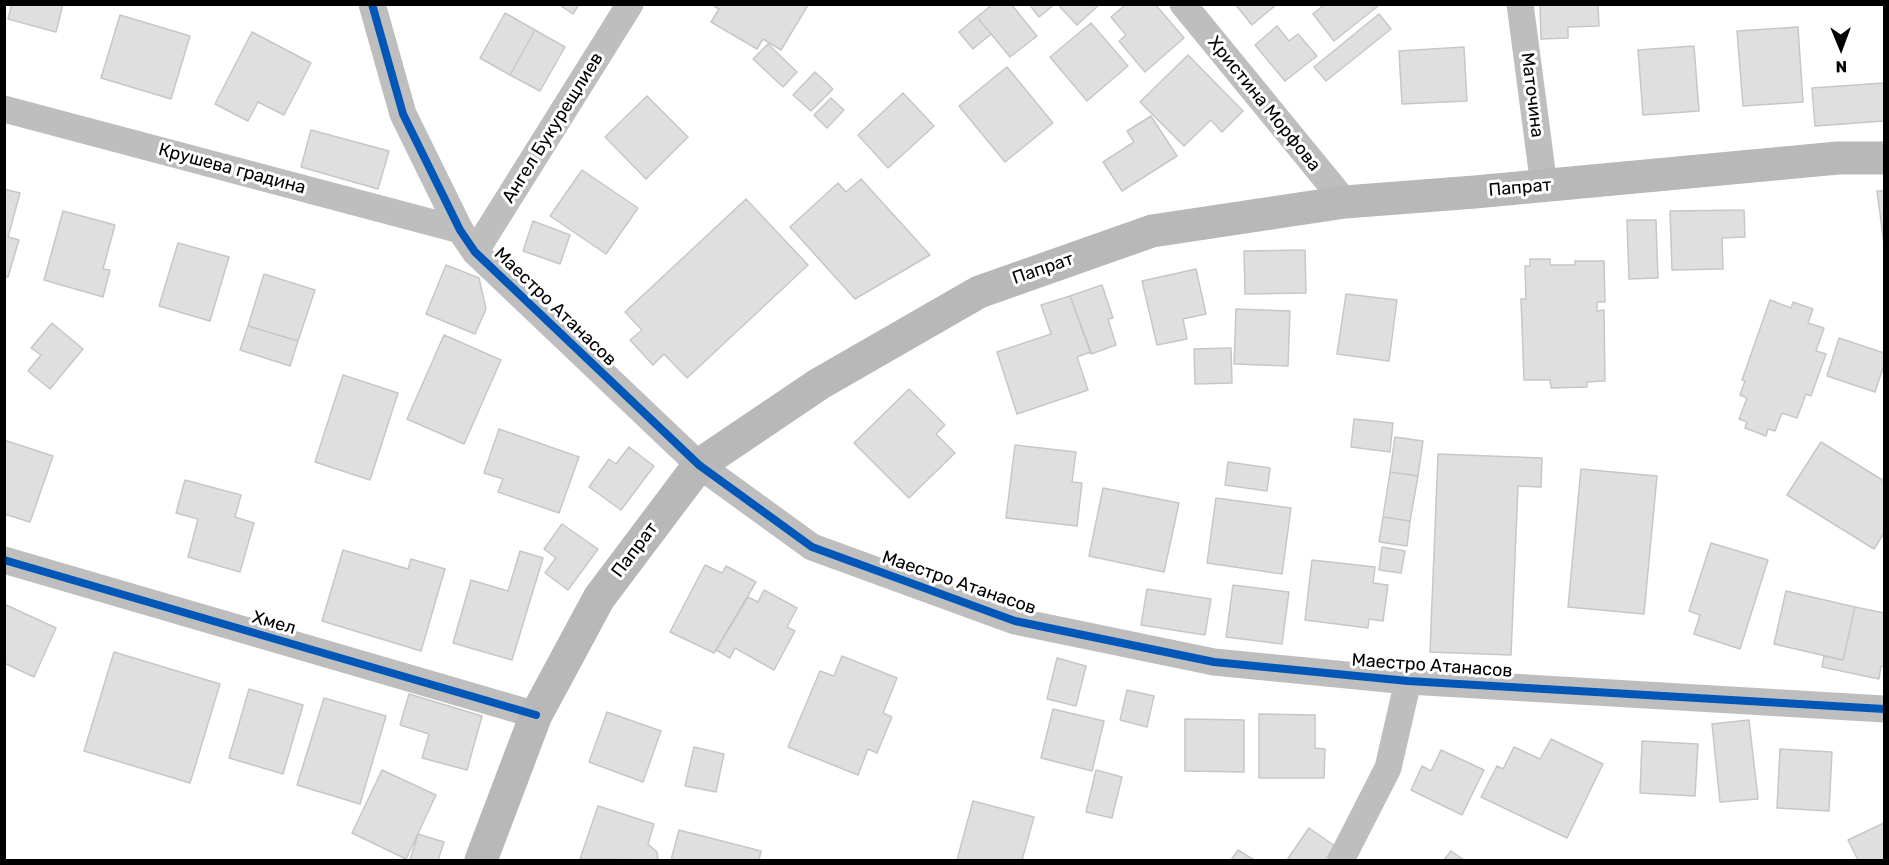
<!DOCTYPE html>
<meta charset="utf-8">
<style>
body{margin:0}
#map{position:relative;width:1889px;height:865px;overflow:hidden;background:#fff;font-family:Rubik,sans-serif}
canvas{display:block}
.frame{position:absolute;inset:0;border:6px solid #000;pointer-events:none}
.north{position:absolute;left:1811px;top:18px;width:60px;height:60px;-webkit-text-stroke:4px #fff;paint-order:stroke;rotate:179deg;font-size:16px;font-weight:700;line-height:24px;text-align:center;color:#000}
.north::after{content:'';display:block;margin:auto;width:21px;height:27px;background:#000;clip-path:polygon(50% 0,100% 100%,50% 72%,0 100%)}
</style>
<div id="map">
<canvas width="1889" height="865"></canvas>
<div class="frame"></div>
<div class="north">N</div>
</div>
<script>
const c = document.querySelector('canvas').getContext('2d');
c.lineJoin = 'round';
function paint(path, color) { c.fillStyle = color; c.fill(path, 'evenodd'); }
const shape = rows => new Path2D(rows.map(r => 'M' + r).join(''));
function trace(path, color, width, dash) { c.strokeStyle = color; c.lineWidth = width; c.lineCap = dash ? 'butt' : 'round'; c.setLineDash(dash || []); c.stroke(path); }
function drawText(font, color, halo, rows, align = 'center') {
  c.font = font + ' Rubik,sans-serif'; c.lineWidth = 6; c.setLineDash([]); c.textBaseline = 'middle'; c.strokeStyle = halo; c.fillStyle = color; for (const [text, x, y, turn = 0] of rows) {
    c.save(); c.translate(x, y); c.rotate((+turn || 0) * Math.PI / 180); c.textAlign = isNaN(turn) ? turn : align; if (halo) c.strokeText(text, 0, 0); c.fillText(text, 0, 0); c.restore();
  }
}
const building = shape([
 [12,4,63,4,56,32,8,19,12,4],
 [558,4,579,4,573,14,558,4],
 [711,4,807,4,808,5,781,50,763,39,757,49,711,22,719,9,711,4],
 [993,4,1011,4,1037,36,1010,57,977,17,993,4],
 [1029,4,1055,4,1039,17,1029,4],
 [1063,4,1100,4,1077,25,1060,7,1063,4],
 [1126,4,1155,4,1184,38,1145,72,1119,41,1126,35,1111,17,1126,4],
 [1235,4,1277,4,1252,25,1235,4],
 [1325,4,1376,4,1378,6,1334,41,1313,14,1325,4],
 [1540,4,1616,4,1616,5,1598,5,1599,26,1568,27,1568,38,1541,39,1540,4],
 [505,13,535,30,510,75,480,58,505,13],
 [1379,14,1391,29,1326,81,1314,67,1379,14],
 [120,15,190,36,171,99,101,78,120,15],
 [977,17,991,34,973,49,959,32,977,17],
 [1091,23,1128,66,1087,101,1050,57,1091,23],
 [1277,26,1289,41,1298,34,1317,56,1285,81,1255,45,1277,26],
 [1798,27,1803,102,1743,106,1737,31,1798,27],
 [535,30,565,47,540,91,510,75,535,30],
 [252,32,311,63,284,115,258,102,248,121,215,104,252,32],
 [768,44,797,72,783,87,753,59,768,44],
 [1694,46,1699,111,1643,115,1638,50,1694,46],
 [1464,47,1467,101,1402,104,1399,51,1464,47],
 [1188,55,1243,111,1222,132,1211,120,1184,146,1140,102,1188,55],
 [1007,67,1053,123,1005,162,959,106,1007,67],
 [815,72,833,89,811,111,793,95,815,72],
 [1884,83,1884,121,1815,126,1812,88,1884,83],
 [903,93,934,126,888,168,858,135,903,93],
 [647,96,688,137,646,179,605,137,647,96],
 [831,98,844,110,827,128,814,115,831,98],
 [1151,116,1177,156,1122,191,1103,162,1134,142,1127,131,1151,116],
 [311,130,389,151,378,189,301,167,311,130],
 [582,170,638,208,606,254,550,216,582,170],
 [861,179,930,255,855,299,790,227,838,183,846,192,861,179],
 [4,189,20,193,8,237,19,240,8,277,4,276,4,189],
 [1877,191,1884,191,1884,244,1877,191],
 [746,199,808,265,687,378,664,354,653,365,630,340,642,330,625,312,746,199],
 [1744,210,1745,237,1722,238,1723,269,1672,270,1670,211,1744,210],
 [63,211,115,225,103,269,110,270,103,297,44,280,63,211],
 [1627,220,1656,220,1658,278,1629,279,1627,220],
 [533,221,570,235,560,264,523,251,533,221],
 [178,243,229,257,210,321,159,306,178,243],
 [1305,250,1306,293,1245,294,1244,251,1305,250],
 [1530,259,1550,259,1550,265,1575,265,1575,261,1604,261,1605,302,1597,302,1597,311,1604,310,1605,381,1587,382,1587,387,1551,388,1550,380,1524,380,1521,299,1526,299,1525,266,1530,266,1530,259],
 [446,265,479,278,486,309,475,334,426,314,446,265],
 [1196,269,1206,314,1183,319,1187,339,1157,345,1142,281,1196,269],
 [264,274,315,290,298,341,248,326,264,274],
 [1102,285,1113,318,1108,319,1116,345,1091,354,1070,296,1102,285],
 [1346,294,1397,300,1389,361,1337,354,1346,294],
 [1070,296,1091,352,1077,357,1088,390,1017,414,997,352,1051,334,1041,305,1070,296],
 [1770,300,1791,308,1793,302,1813,309,1808,323,1824,328,1816,351,1826,354,1811,396,1806,394,1797,418,1782,413,1775,431,1768,429,1766,436,1745,428,1747,422,1739,419,1747,398,1740,395,1745,381,1742,380,1770,300],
 [1236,309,1290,311,1288,366,1234,364,1236,309],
 [52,323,83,349,50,389,28,371,41,355,31,348,52,323],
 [248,326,298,341,290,366,240,350,248,326],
 [444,335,501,360,464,444,407,419,444,335],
 [1839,338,1884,353,1884,365,1875,392,1827,376,1839,338],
 [1231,348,1232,383,1195,384,1194,349,1231,348],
 [343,375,398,393,370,480,315,462,343,375],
 [909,389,945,425,936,434,955,453,909,498,854,443,909,389],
 [1354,419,1393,423,1390,452,1351,447,1354,419],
 [499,429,579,457,559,513,498,492,503,479,484,473,499,429],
 [1395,437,1423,441,1418,476,1390,472,1395,437],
 [4,440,53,456,30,522,4,514,4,440],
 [1821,442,1884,481,1884,533,1874,549,1787,495,1821,442],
 [1015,445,1076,452,1072,482,1082,483,1077,526,1006,518,1015,445],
 [629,447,654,466,621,510,589,487,609,459,616,464,629,447],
 [1438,454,1542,458,1541,487,1518,486,1511,655,1430,652,1438,454],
 [1228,462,1270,468,1267,491,1225,485,1228,462],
 [1581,469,1657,476,1644,614,1568,607,1581,469],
 [1390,472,1418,476,1410,521,1383,517,1390,472],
 [185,480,241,495,235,517,254,523,240,572,188,557,198,519,176,513,185,480],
 [1103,488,1179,503,1164,572,1089,556,1103,488],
 [1216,498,1291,508,1282,574,1207,563,1216,498],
 [1383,517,1410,521,1407,546,1379,542,1383,517],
 [562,524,598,549,568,590,545,573,556,558,544,549,562,524],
 [1711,543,1768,560,1740,649,1694,634,1700,615,1689,611,1711,543],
 [1382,547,1405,551,1401,573,1379,570,1382,547],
 [343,550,408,569,411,559,445,569,421,651,322,621,343,550],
 [520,551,543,558,512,660,453,643,471,580,508,591,520,551],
 [1312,560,1375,567,1373,583,1388,585,1383,621,1369,619,1368,628,1305,620,1312,560],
 [705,565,722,573,726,566,756,582,714,653,670,632,705,565],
 [1233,585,1289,592,1282,644,1226,637,1233,585],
 [1147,589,1211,599,1205,635,1141,625,1147,589],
 [764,590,797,608,787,627,795,631,774,670,735,648,730,658,716,650,748,597,758,602,764,590],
 [1786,591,1855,607,1843,660,1774,644,1786,591],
 [4,604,56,628,34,677,4,663,4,604],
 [1855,607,1884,613,1884,667,1881,666,1879,679,1822,667,1824,656,1843,660,1855,607],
 [114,652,220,684,190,783,84,751,114,652],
 [842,656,897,678,883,713,892,717,877,753,868,749,858,775,788,747,820,671,834,676,842,656],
 [1057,658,1086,666,1076,706,1047,699,1057,658],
 [249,689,303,705,283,774,229,758,249,689],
 [1127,690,1154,696,1147,727,1120,720,1127,690],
 [409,694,482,716,467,770,422,758,429,734,400,725,409,694],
 [324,698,386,716,360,804,297,785,324,698],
 [1053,709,1104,721,1092,771,1041,758,1053,709],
 [607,712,661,731,643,782,589,762,607,712],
 [1259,714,1315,715,1315,748,1325,749,1324,778,1259,778,1259,714],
 [1185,719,1244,720,1244,772,1185,771,1185,719],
 [1749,720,1758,799,1720,802,1712,724,1749,720],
 [1551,739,1603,764,1567,838,1481,797,1497,766,1503,769,1514,747,1540,759,1551,739],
 [1642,741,1698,744,1695,796,1640,793,1642,741],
 [694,747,724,754,716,792,685,786,694,747],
 [1780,749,1832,752,1829,811,1777,808,1780,749],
 [1441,750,1484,770,1462,815,1411,790,1422,766,1431,771,1441,750],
 [382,770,436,795,406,859,352,833,382,770],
 [1096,770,1122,777,1112,818,1086,812,1096,770],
 [973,801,1034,817,1022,860,957,860,973,801],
 [598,806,654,824,648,844,657,852,658,860,580,859,598,806],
 [1884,823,1884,860,1858,860,1848,840,1884,823],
 [1309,828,1335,846,1325,860,1287,860,1309,828],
 [679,830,761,851,759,860,671,860,679,830],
 [418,834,444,842,438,860,410,860,418,834],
 [1238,850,1254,860,1231,860,1238,850],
 [1451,851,1464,860,1444,860,1451,851]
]);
const street = shape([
 [372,4,403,114,460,230,475,252,699,465,812,547,1015,621,1214,662,1408,681,1884,709],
 [1183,4,1345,202],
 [1520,4,1544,186],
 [4,109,460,230],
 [475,252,630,4],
 [4,560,536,715],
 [1341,860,1388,768,1408,681]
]);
const secondary = shape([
 [481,860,536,715,599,598,699,465,819,384,979,292,1152,231,1345,202,1475,192,1838,158,1884,158]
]);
const cycleway = shape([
 [372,4,403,114,460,230,475,252,699,465,812,547,1015,621,1214,662,1408,681,1884,709],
 [4,560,536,715]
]);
const streetNames = [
 ["Маточина",1532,95,83],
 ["Христина Морфова",1264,104,51],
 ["Ангел Букурещлиев",553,128,-58],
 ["Крушева градина",232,169,15],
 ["Папрат",1520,188,-5],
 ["Папрат",1043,269,-19],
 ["Маестро Атанасов",555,307,44],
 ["Папрат",635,550,-53],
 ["Маестро Атанасов",959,583,19],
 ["Хмел",274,623,16],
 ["Маестро Атанасов",1432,666,4]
];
paint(building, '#dfdfdf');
trace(building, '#c7c7c7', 1.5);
trace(street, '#bebebe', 27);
trace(secondary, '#b8b8b8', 33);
trace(cycleway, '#0057b8', 8);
drawText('18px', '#000', '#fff', streetNames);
</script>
